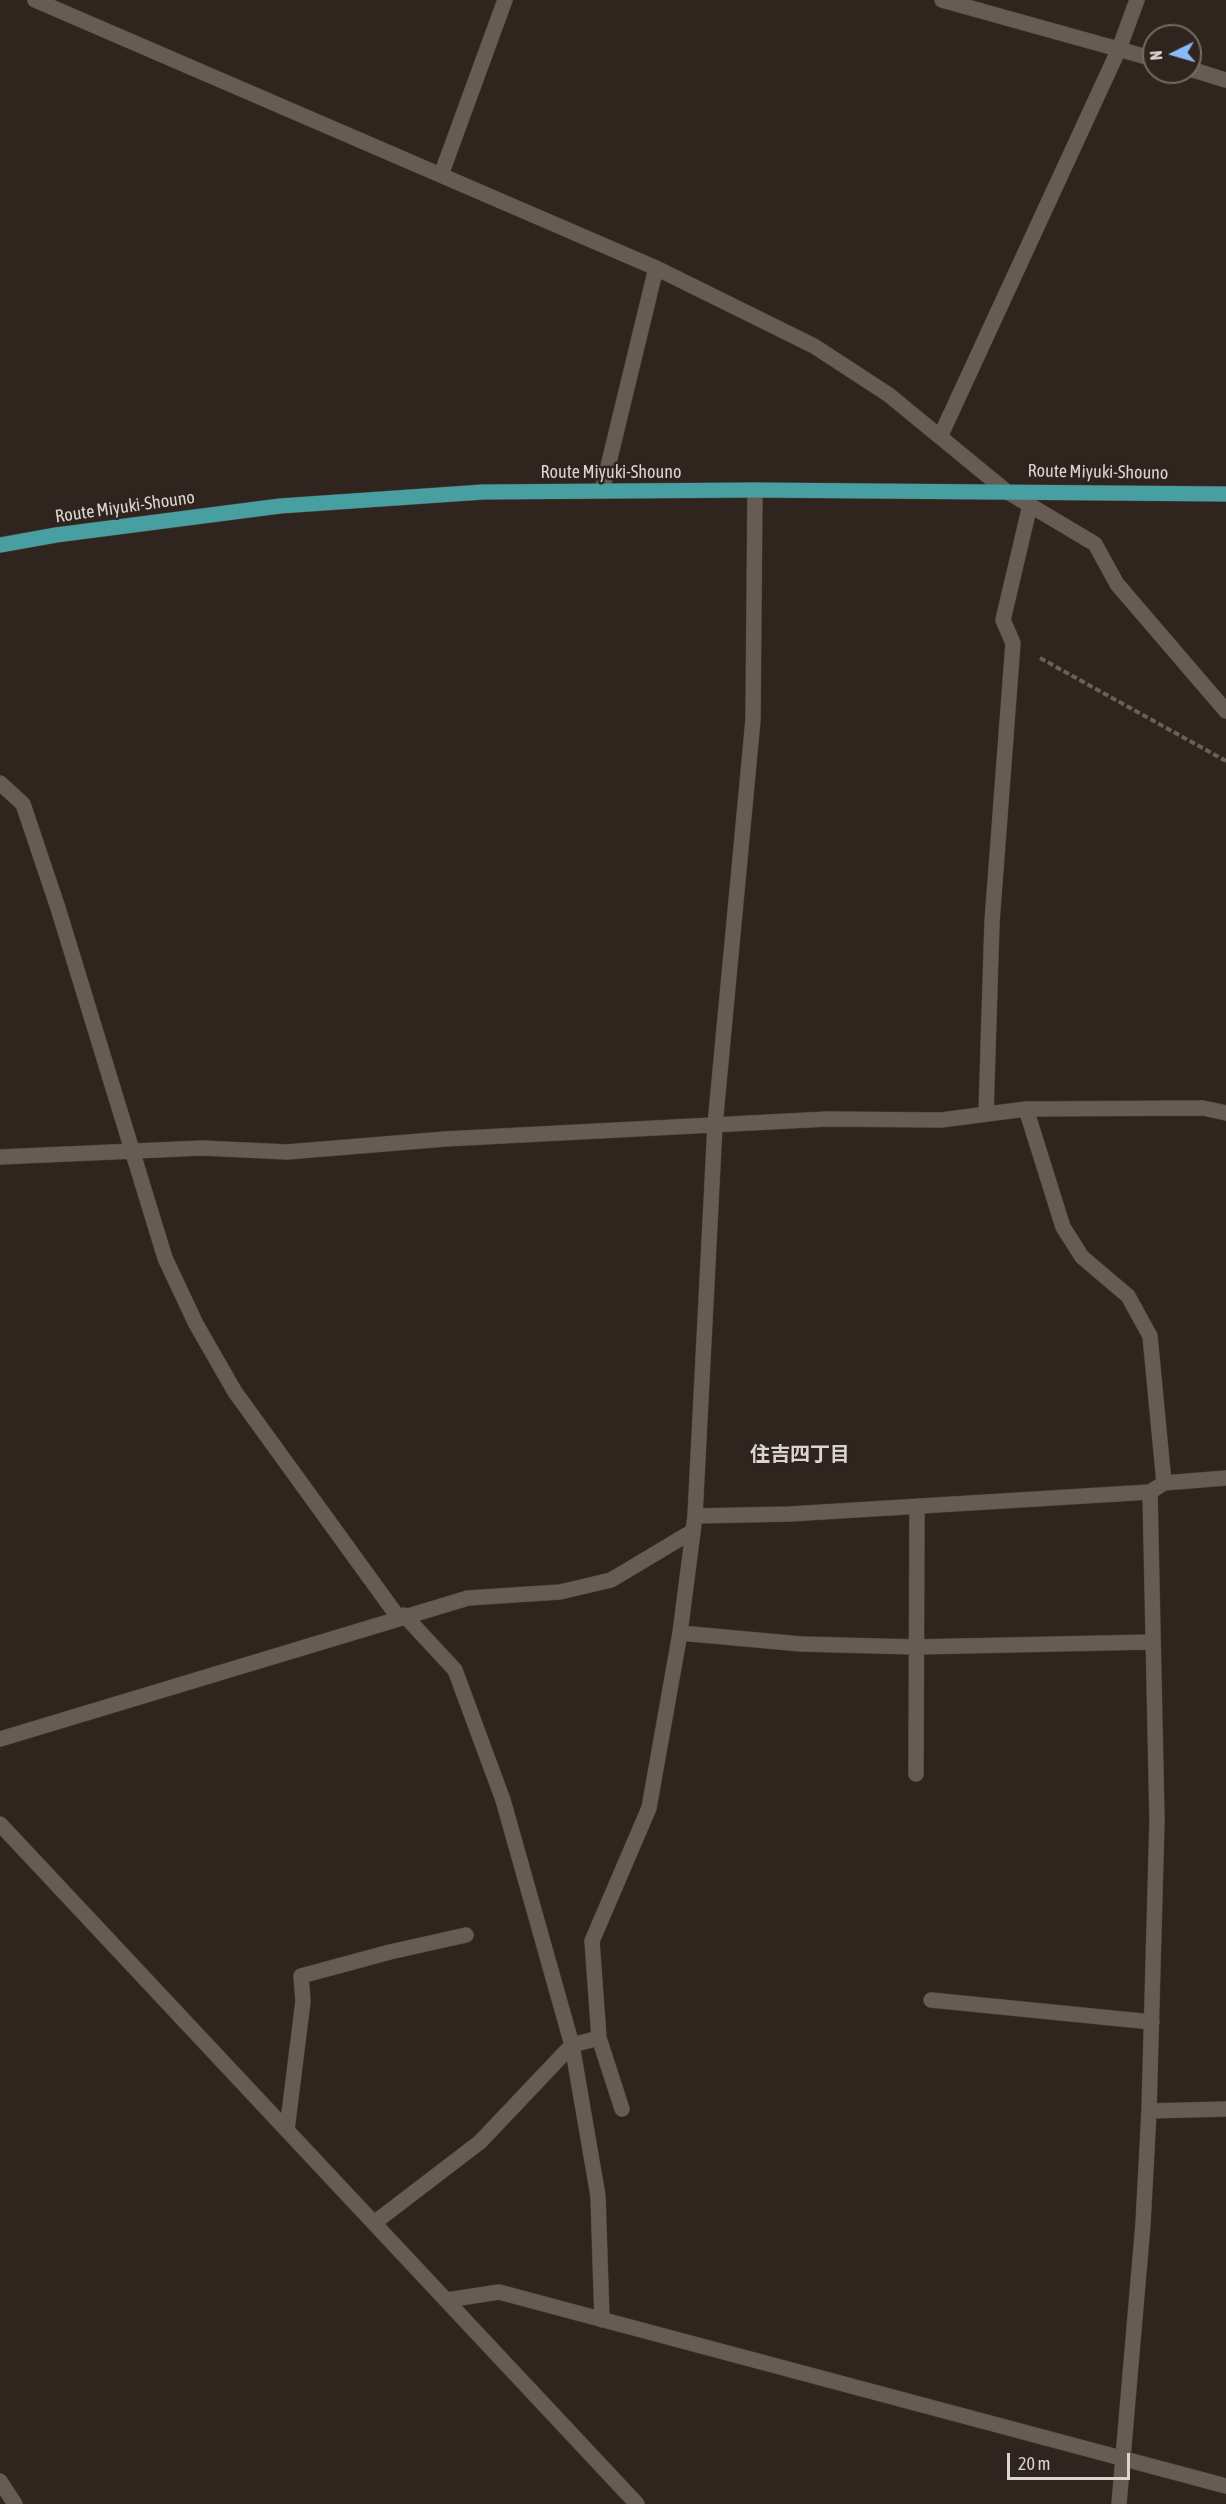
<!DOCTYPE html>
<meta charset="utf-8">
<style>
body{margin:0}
#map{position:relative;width:1226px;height:2504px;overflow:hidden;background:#2f251e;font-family:"Asap Condensed",sans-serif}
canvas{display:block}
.north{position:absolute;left:1142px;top:24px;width:60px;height:60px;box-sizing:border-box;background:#2f251e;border:2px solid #746b65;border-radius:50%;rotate:265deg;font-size:16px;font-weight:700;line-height:24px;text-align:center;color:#dbd5d0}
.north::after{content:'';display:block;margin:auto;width:21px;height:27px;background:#8bbafc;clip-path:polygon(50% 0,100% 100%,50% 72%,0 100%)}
.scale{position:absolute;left:1007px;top:2453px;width:123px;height:27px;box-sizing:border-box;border:3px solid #dbd5d0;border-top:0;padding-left:8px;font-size:18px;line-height:21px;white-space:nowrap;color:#dbd5d0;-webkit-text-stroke:4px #2f251e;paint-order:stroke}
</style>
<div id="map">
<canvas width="1226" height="2504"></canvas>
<div class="north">N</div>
<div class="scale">20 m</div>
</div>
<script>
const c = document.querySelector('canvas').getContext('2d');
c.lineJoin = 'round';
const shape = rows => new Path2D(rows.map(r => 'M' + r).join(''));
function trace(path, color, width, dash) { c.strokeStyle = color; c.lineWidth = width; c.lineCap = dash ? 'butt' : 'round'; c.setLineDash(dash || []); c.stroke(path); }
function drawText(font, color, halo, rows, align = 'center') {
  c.font = font + ' "Asap Condensed","Noto Sans JP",sans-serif'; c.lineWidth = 5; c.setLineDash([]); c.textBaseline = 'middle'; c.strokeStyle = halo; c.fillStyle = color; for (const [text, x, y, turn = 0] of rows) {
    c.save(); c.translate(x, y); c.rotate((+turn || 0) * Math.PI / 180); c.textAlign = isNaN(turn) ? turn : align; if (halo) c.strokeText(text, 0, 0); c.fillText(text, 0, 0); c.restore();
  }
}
const path = shape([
 [1040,658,1226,761]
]);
const minor = shape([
 [35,0,656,268,814,346,889,395,1006,491,1095,544,1117,584,1226,711],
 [942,0,1154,59],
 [1190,69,1226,80],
 [441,175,505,0],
 [940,437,1119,49,1137,0],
 [602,491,656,268],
 [0,783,23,804,58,908,165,1258,196,1324,235,1392,398,1617],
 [1026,1109,1063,1227,1082,1257,1128,1296,1150,1336,1164,1483],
 [986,1114,992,922,1013,643,1003,620,1030,505],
 [0,1157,202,1148,287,1152,445,1139,827,1119,941,1120,1026,1109,1203,1108,1226,1113],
 [695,1516,790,1514,1150,1492,1164,1483,1226,1478],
 [404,1615,455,1670,503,1800,572,2045,598,2196,602,2320],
 [680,1633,801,1644,915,1647,1151,1642],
 [0,1739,468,1598,560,1592,611,1580,693,1531],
 [916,1774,917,1506],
 [0,1824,637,2504],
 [931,2000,1152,2022],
 [622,2109,599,2038,592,1941,649,1808,680,1633,695,1516,715,1125,753,720,755,490],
 [1149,2111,1226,2109],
 [287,2130,303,2001,301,1976,390,1952,466,1935],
 [374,2223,480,2142,572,2045,599,2038],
 [447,2300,499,2292,1226,2486],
 [0,2481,15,2504],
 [1119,2504,1143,2224,1149,2111,1157,1820,1150,1492]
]);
const major = shape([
 [0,545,56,535,280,506,483,492,755,490,1226,494]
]);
const streetNames = [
 ["Route Miyuki-Shouno",611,472],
 ["Route Miyuki-Shouno",1098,472,1],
 ["Route Miyuki-Shouno",125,507,-8]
];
const neighbourhoodNames = [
 ["住吉四丁目",800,1455]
];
trace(minor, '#4a423c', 16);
trace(major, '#4a423c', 16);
trace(path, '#69605a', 4, [6, 3]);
trace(minor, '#675c53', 15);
trace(major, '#489fa2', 15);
drawText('18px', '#dbd5d0', '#2f251e', streetNames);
drawText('bold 20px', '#dbd5d0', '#2f251e', neighbourhoodNames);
</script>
